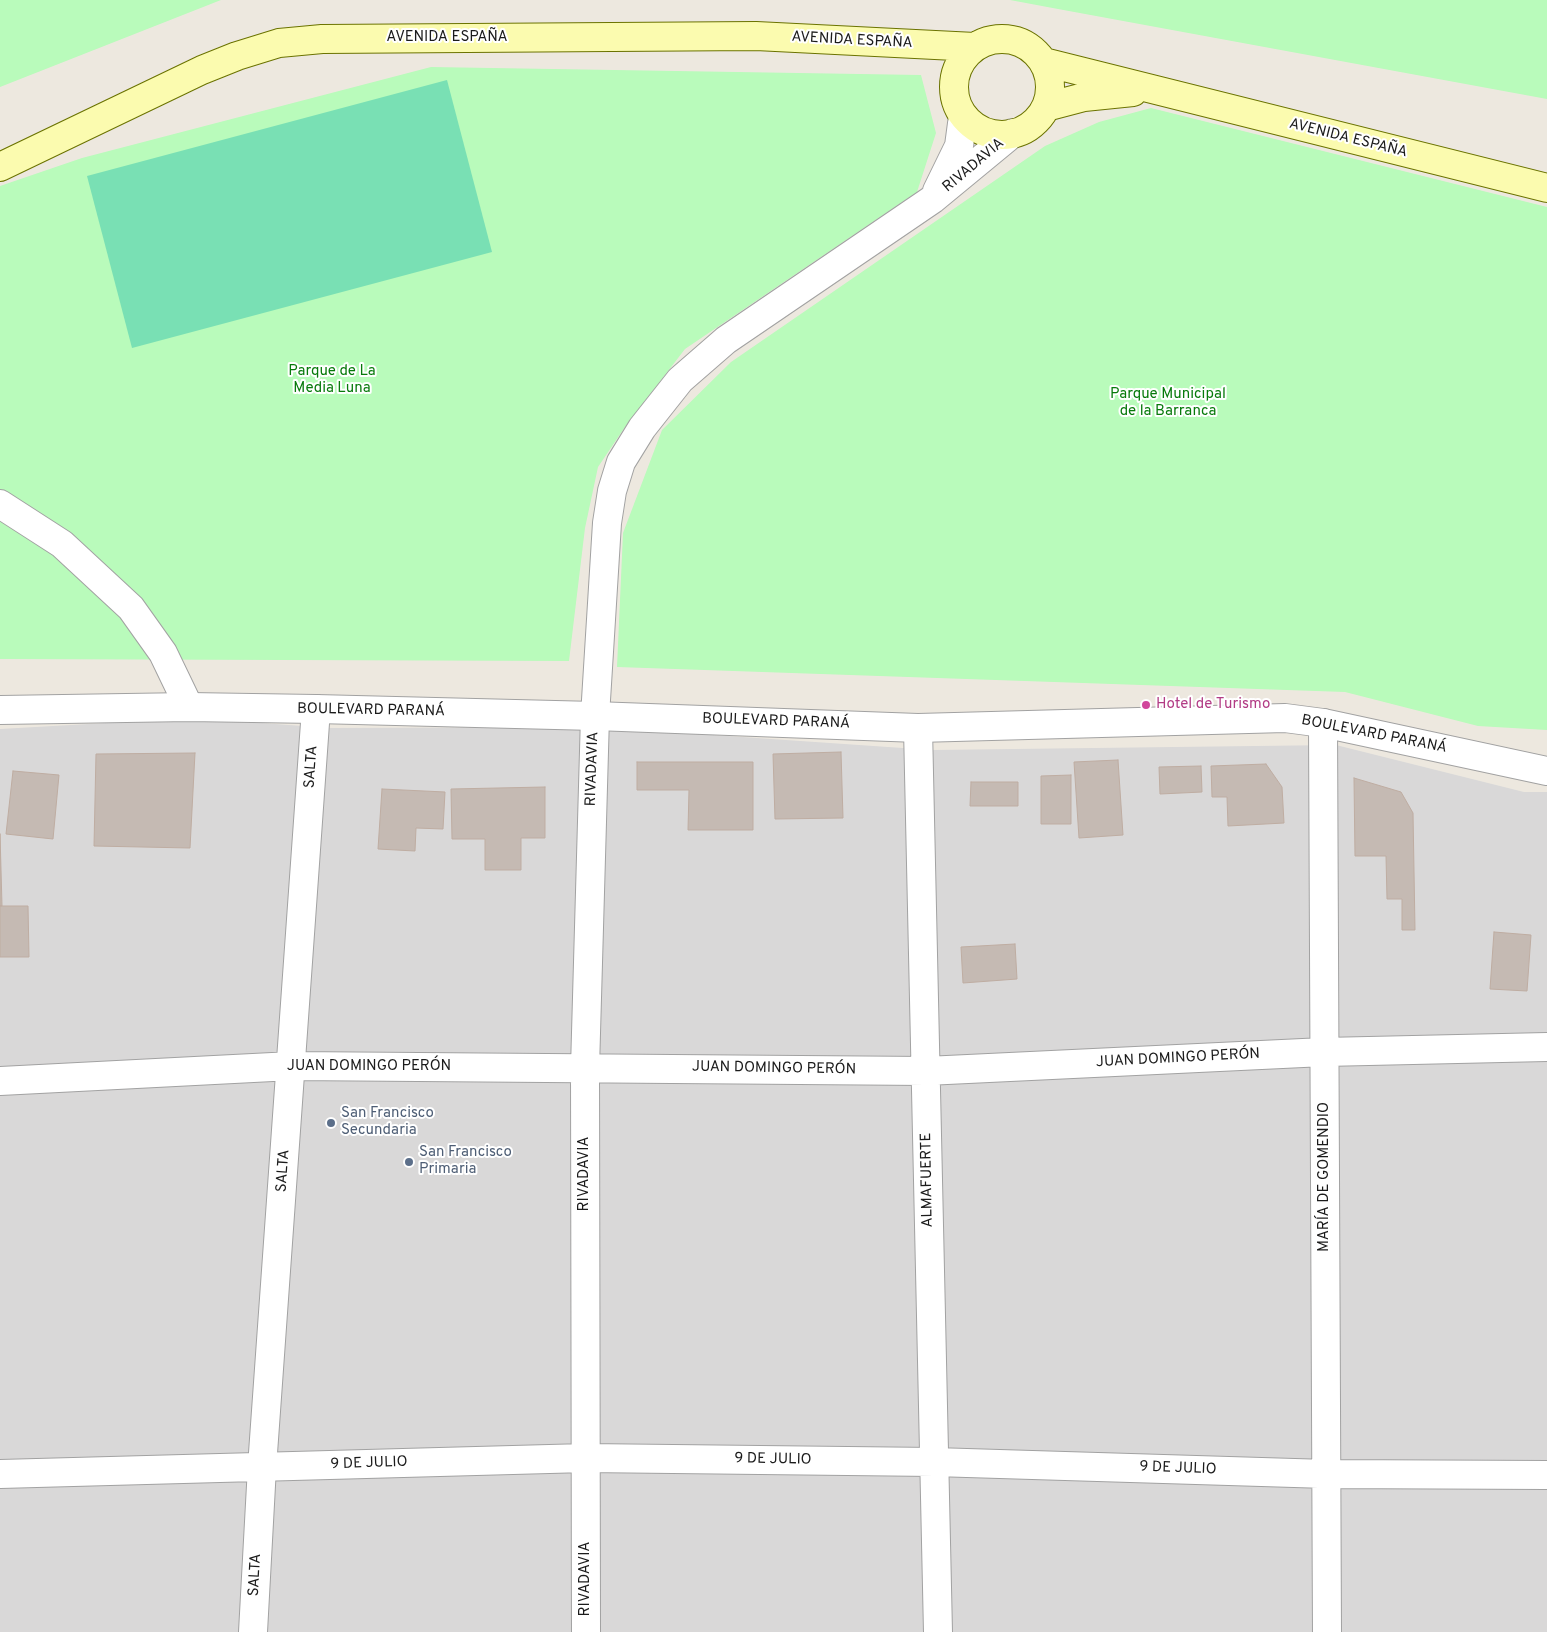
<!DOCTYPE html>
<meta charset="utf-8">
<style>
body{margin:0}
canvas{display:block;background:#ede8df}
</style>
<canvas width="1547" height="1632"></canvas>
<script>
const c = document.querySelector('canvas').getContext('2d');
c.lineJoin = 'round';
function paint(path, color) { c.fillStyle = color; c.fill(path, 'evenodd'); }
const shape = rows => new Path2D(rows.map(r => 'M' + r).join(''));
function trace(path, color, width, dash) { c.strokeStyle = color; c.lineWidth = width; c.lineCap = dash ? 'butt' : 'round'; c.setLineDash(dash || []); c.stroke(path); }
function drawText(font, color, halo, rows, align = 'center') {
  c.font = font + ' Overpass,sans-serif'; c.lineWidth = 4; c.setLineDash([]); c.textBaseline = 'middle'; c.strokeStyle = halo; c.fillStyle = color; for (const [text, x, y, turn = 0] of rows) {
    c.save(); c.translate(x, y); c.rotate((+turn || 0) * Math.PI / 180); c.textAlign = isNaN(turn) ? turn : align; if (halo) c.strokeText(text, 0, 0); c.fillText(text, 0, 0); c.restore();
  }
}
const residential = shape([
 [195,718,329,728,596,727,932,750,1336,745,1524,792,1547,792,1547,1632,0,1632,0,729]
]);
const park = shape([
 [0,0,221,0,0,87],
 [1010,0,1547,0,1547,99,1058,9],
 [431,67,921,75,936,133,917,192,685,349,625,427,598,467,585,528,569,661,0,659,0,186,82,158],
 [1151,108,1547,207,1547,730,1478,726,1345,692,617,667,623,533,662,430,731,362,1045,146,1099,122]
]);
const pitch = shape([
 [447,80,492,252,132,348,87,176]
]);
const building = shape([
 [841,752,843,818,775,819,773,754,841,752],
 [195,753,190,848,94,846,96,754,195,753],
 [1118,760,1123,835,1079,838,1074,762,1118,760],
 [637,762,753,762,753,830,688,830,689,790,637,790,637,762],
 [1266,764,1282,787,1284,823,1228,826,1227,797,1212,797,1211,766,1266,764],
 [1201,766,1202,792,1160,794,1159,767,1201,766],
 [13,771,59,775,53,839,6,834,13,771],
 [1071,775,1071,824,1041,824,1041,776,1071,775],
 [1354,778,1401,792,1413,813,1415,930,1402,930,1402,899,1387,899,1386,856,1355,856,1354,778],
 [971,782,1018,782,1018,806,970,806,971,782],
 [545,787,545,838,521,838,521,870,485,870,485,839,452,839,451,789,545,787],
 [382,789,445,792,443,829,416,828,415,851,378,849,382,789],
 [0,834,2,906,0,906,0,834],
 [0,906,28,906,29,957,0,957,0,906],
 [1494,932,1531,935,1527,991,1490,989,1494,932],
 [1015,944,1017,979,963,983,961,947,1015,944]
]);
const minor = shape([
 [937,191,959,146,963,116],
 [0,504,62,544,131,608,163,653,189,707],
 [1323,723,1327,1632],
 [918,728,938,1632],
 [0,1081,292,1066,926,1071,1324,1052,1547,1047],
 [0,1474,586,1458,934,1462,1327,1474,1547,1475],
 [253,1632,262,1467,316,709],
 [586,1632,585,1068,595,716,607,523,612,491,621,462,642,428,680,380,726,340,933,199,1013,133]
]);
const tertiary = shape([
 [0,710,189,707,316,709,595,716,918,728,1285,718,1323,723,1547,771]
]);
const secondary = shape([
 '954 87a48 48 0 1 1 96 0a48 48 0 1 1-96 0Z',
 [1044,62,1547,188],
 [1046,107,1084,97,1133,92],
 [0,167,202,70,237,56,279,43,322,39,756,36,975,47]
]);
const markers = [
 [1146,705,5,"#d1479c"],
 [331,1123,5,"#5c6f8a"],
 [409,1162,5,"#5c6f8a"]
];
const streetNames = [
 ["AVENIDA ESPAÑA",447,38],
 ["AVENIDA ESPAÑA",852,41,3],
 ["AVENIDA ESPAÑA",1348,139,14],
 ["RIVADAVIA",974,166,-40],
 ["BOULEVARD PARANÁ",371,711,1],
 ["BOULEVARD PARANÁ",776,722,2],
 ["BOULEVARD PARANÁ",1374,735,11],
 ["SALTA",312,767,-86],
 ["RIVADAVIA",593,769,-88],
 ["JUAN DOMINGO PERÓN",1178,1059,-3],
 ["JUAN DOMINGO PERÓN",369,1067],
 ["JUAN DOMINGO PERÓN",774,1069,1],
 ["SALTA",284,1171,-86],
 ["RIVADAVIA",585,1174,-90],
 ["MARÍA DE GOMENDIO",1325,1177,-90],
 ["ALMAFUERTE",928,1180,-91],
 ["9 DE JULIO",773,1460,1],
 ["9 DE JULIO",369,1464,-2],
 ["9 DE JULIO",1178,1469,2],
 ["SALTA",256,1575,-87],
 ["RIVADAVIA",586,1579,-90]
];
const parkNames = [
 ["Parque de La",332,372],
 ["Media Luna",332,389],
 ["Parque Municipal",1168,395],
 ["de la Barranca",1168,412]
];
const hotelNames = [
 ["Hotel de Turismo",1156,705]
];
const serviceNames = [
 ["San Francisco",341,1114],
 ["Secundaria",341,1131],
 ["San Francisco",419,1153],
 ["Primaria",419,1170]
];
paint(residential, '#d9d8d8');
paint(park, '#b9fbbb');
paint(pitch, '#79e0b4');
paint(building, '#c5bab3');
trace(building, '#bfada2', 1);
trace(minor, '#a2a2a2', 30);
trace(tertiary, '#a2a2a2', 30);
trace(secondary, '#6b7301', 30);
trace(minor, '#fff', 28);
trace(tertiary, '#fff', 28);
trace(secondary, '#fbfbaf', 28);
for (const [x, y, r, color] of markers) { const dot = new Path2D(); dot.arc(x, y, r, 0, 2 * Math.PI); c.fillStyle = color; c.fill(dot); trace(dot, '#fff', 2); }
drawText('15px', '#1b1b1b', '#fff', streetNames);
drawText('15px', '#077a0b', '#fff', parkNames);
drawText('15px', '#b23c85', '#fff', hotelNames, 'left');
drawText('15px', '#4e5e75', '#fff', serviceNames, 'left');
</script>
